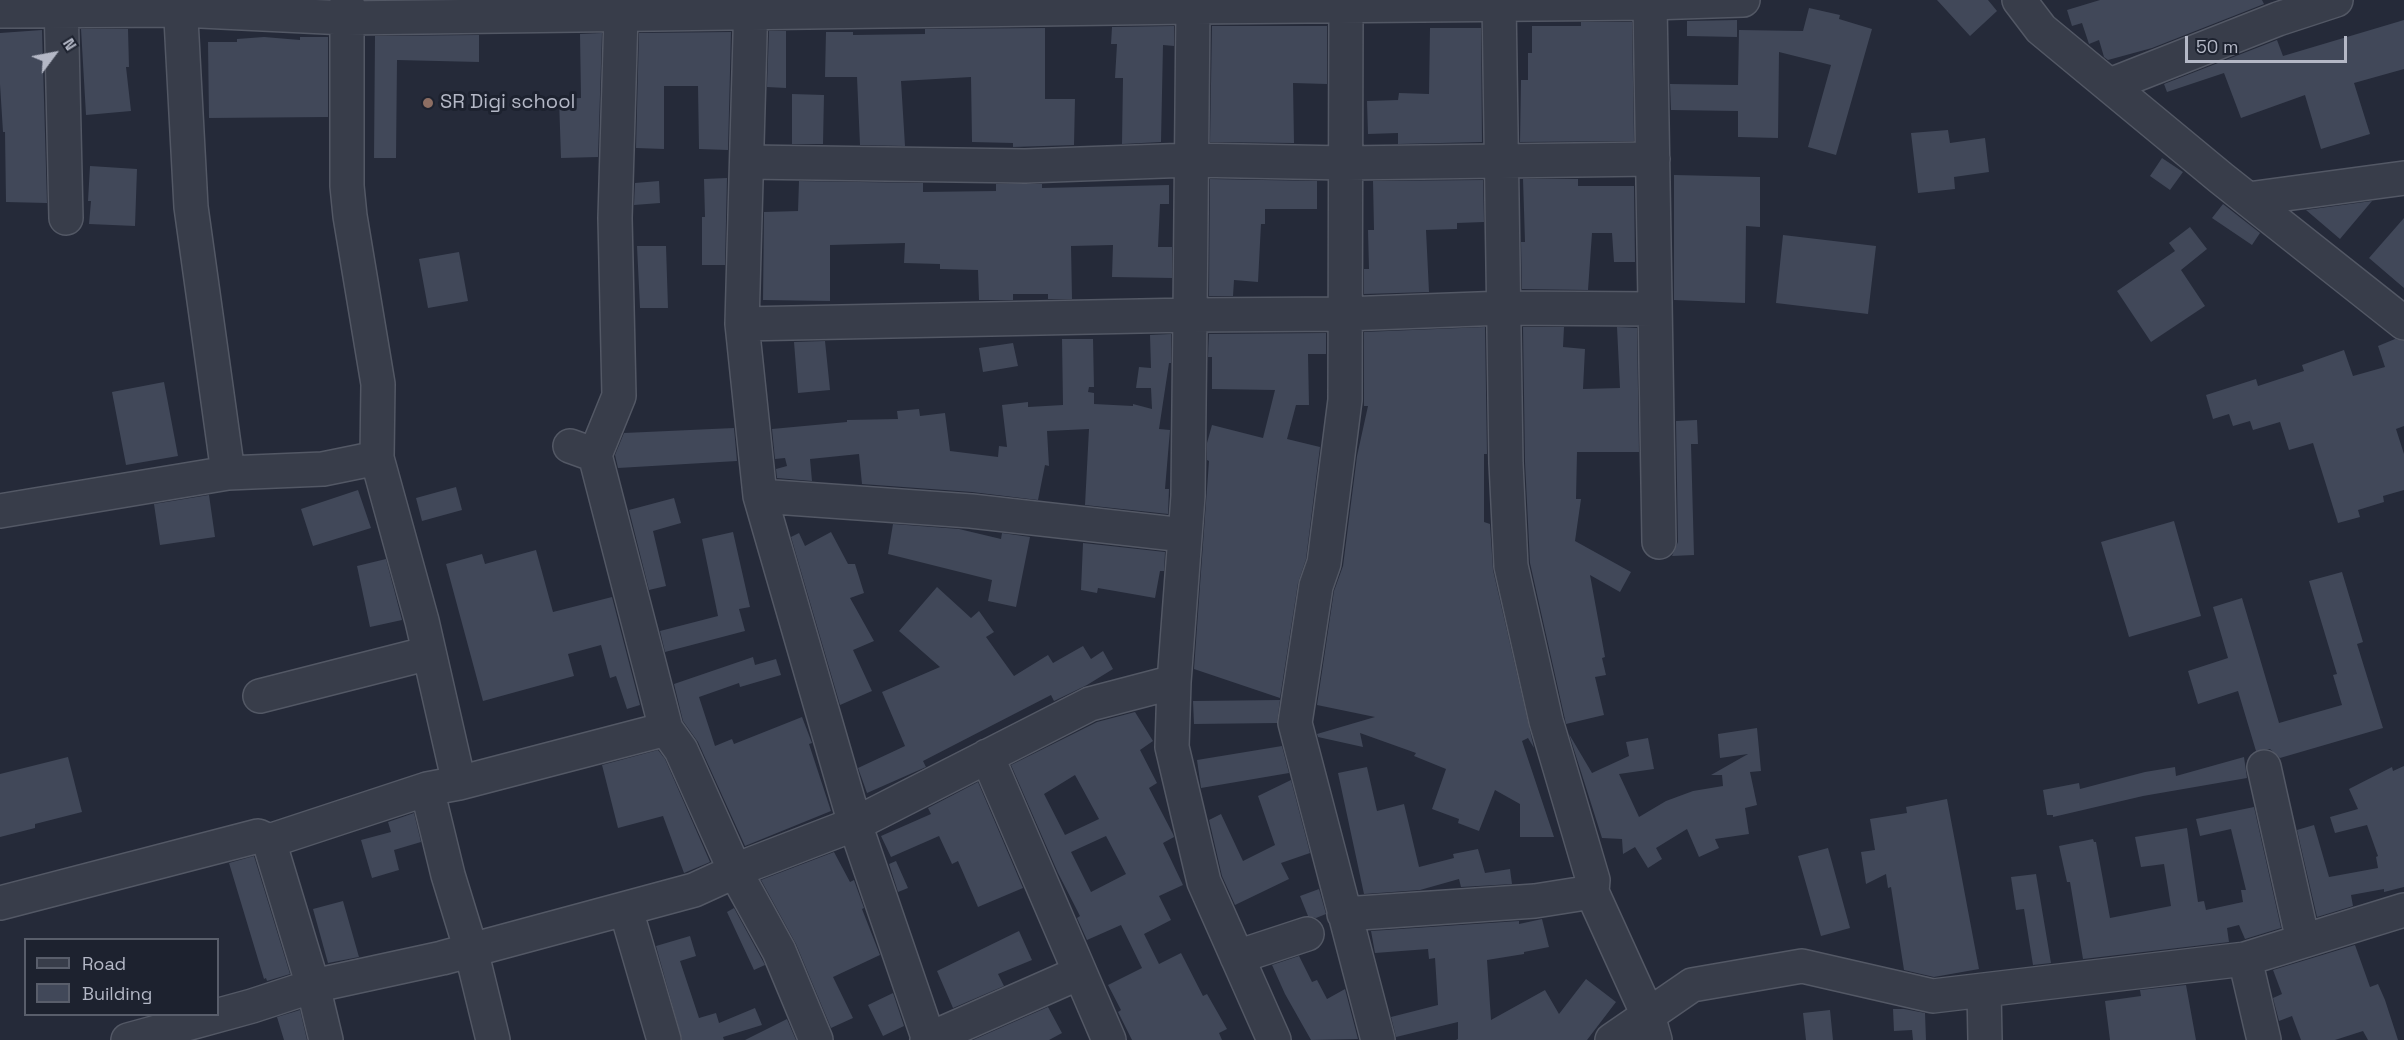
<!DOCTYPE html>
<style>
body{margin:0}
#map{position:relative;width:2404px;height:1040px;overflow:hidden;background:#252a39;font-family:"Space Grotesk",sans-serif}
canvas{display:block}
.legend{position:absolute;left:24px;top:938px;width:195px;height:78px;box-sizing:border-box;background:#1d222f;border:2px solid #595e6b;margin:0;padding:8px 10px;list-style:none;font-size:18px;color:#b4b8c6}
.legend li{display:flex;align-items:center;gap:12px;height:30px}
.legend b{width:30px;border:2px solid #595e6b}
.north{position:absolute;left:24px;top:24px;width:60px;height:60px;-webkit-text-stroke:4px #1d222f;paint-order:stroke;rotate:58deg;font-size:16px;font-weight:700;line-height:24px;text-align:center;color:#b4b8c6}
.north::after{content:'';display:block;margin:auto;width:21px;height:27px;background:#b4b8c6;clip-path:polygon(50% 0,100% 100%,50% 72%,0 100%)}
.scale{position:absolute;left:2185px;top:36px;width:162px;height:27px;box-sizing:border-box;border:3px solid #b4b8c6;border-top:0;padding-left:8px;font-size:18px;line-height:21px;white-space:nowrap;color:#b4b8c6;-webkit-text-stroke:4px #1d222f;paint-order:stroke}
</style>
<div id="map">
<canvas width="2404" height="1040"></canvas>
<ul class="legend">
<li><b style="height:8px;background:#383d4a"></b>Road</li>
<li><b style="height:16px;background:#414859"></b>Building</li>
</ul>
<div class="north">N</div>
<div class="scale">50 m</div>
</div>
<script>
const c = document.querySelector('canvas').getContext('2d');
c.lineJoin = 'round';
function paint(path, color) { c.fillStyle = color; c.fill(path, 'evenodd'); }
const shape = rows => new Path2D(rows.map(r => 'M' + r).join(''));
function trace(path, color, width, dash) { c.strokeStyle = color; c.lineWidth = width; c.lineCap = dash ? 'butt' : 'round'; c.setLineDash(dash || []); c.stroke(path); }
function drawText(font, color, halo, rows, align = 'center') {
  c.font = font + ' "Space Grotesk",sans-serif'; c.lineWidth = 6; c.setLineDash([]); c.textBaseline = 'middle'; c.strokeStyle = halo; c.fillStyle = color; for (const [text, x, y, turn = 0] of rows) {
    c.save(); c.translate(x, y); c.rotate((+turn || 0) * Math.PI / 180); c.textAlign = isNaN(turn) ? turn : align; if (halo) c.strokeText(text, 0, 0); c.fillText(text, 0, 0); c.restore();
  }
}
const building = shape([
 [1937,0,1988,0,1997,11,1970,36],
 [2100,0,2262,0,2264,4,2152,48,2108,60,2104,57,2099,40,2089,44,2082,23,2072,26,2067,10],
 [1809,8,1840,15,1839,19,1872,29,1836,155,1808,147,1831,65,1779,52,1778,138,1738,137,1738,111,1671,110,1670,84,1738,85,1739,30,1803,31],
 [1737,20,1737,37,1687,36,1687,21],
 [2404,20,2404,69,2354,83,2370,134,2321,149,2305,95,2241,118,2224,73,2167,92,2164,84,2277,40,2283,56],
 [1581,22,1632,22,1634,141,1520,142,1521,80,1528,80,1528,53,1532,53,1532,26,1581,26],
 [1174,26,1174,46,1163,45,1161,142,1122,144,1123,78,1115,78,1117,44,1111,44,1112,27],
 [1212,26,1327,26,1327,84,1293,83,1294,143,1210,142],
 [1045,28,1045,99,1075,99,1074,145,1013,147,1013,143,972,142,971,77,901,81,905,146,860,145,857,77,825,77,826,32,853,32,853,35,925,34,925,29],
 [1430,28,1481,28,1482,142,1398,144,1398,133,1368,134,1367,101,1398,100,1399,93,1429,94],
 [81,29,128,29,129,67,126,67,131,111,86,115],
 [42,30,47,203,6,202,5,132,3,132,0,84,0,33],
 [769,31,786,31,786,88,767,87],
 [731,32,728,150,699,149,698,86,664,86,664,149,636,148,639,33],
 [602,33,598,157,561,158,559,99,581,98,580,34],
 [479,35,479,62,397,60,396,158,374,158,375,36],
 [264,37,300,40,300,37,328,37,328,117,209,118,208,42,237,42,237,39],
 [792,94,824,95,823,144,792,144],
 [1948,130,1950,143,1985,138,1989,172,1954,177,1955,189,1918,193,1911,133],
 [2162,158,2183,172,2170,190,2150,176],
 [90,166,137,169,135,226,89,224,91,201,88,201],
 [1674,175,1760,177,1760,227,1746,226,1745,303,1674,300],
 [727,178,725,265,702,265,702,217,705,217,704,179],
 [1210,179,1317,181,1317,209,1265,209,1265,224,1261,224,1258,282,1234,280,1233,296,1209,296],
 [1523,179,1578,179,1578,186,1634,186,1635,262,1614,262,1612,233,1592,233,1588,290,1522,289,1521,242,1525,242],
 [1483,180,1484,222,1457,223,1457,229,1426,230,1429,292,1364,294,1364,269,1369,269,1368,230,1374,230,1373,181],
 [659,181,660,203,634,205,635,183],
 [799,181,923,183,923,192,996,191,996,184,1042,184,1042,188,1169,185,1169,204,1160,204,1158,247,1172,247,1172,278,1112,277,1113,245,1071,246,1072,299,1048,299,1048,294,1013,294,1013,300,979,300,978,270,940,269,940,264,904,263,905,243,830,245,830,301,763,300,764,212,798,211],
 [2372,201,2340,239,2306,210],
 [2223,204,2260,233,2252,245,2212,218],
 [2404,218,2404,288,2369,258],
 [2190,227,2207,249,2181,270,2205,306,2151,342,2117,291,2175,251,2169,243],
 [1783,235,1876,246,1868,314,1776,303],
 [637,246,666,246,668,308,640,308],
 [459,252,468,301,428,308,419,259],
 [1485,327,1487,454,1484,454,1484,522,1490,524,1493,570,1534,748,1528,738,1522,741,1554,837,1520,837,1520,804,1495,790,1479,831,1458,823,1459,819,1432,809,1446,769,1414,756,1416,753,1360,733,1363,747,1318,737,1317,734,1375,717,1317,705,1334,591,1343,566,1357,456,1368,406,1364,406,1364,332],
 [1523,327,1564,327,1563,347,1585,349,1583,389,1620,388,1617,327,1637,328,1639,452,1577,452,1576,499,1581,499,1575,541,1631,572,1620,592,1590,575,1605,657,1602,658,1606,675,1595,677,1604,715,1566,724,1530,563,1525,462],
 [1326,333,1326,354,1308,354,1309,405,1296,405,1287,439,1320,447,1306,559,1298,583,1280,698,1194,669,1209,461,1207,460,1207,443,1212,425,1263,438,1275,390,1212,389,1212,357,1208,357,1209,334],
 [1171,334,1171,363,1169,363,1159,429,1170,430,1165,489,1169,489,1168,514,1085,505,1089,429,1047,431,1049,466,1045,465,1038,500,972,492,862,484,859,454,810,459,812,481,777,478,776,469,787,466,785,458,775,459,772,429,847,422,847,420,898,419,897,411,919,409,920,416,945,413,950,451,998,457,999,446,1007,447,1002,405,1028,402,1028,407,1063,405,1062,339,1093,339,1094,387,1089,387,1088,392,1094,393,1094,404,1133,406,1133,404,1152,409,1151,388,1136,388,1139,367,1151,368,1150,335],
 [2395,339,2404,341,2404,426,2396,429,2404,454,2404,490,2383,496,2384,502,2358,510,2360,517,2338,523,2313,443,2289,450,2280,422,2253,430,2250,421,2233,426,2229,414,2213,419,2206,395,2256,379,2258,386,2304,371,2302,365,2344,350,2353,376,2385,367,2378,346],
 [825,341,830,390,798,393,794,342],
 [1013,343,1018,366,983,372,979,348],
 [164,382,178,456,126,465,112,392],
 [1697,420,1698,444,1691,444,1694,555,1672,556,1678,542,1676,421],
 [734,428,737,461,618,468,615,455,624,433],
 [456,487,462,510,422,521,416,498],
 [358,490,371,528,313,546,301,509],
 [209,495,215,537,160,545,154,504],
 [674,498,681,523,653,531,666,586,649,590,629,510],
 [2174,521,2201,616,2129,637,2101,542],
 [893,524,959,529,1001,539,1002,533,1030,537,1016,607,988,601,992,580,888,554],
 [733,532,750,607,739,609,745,631,665,652,660,631,718,616,702,539],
 [831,532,848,564,855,564,864,593,850,598,874,641,853,650,872,691,840,705,791,537,799,533,805,546],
 [1083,543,1165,552,1164,571,1160,571,1155,598,1098,588,1097,593,1081,590],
 [536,550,553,612,612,597,640,705,627,709,616,676,610,678,601,645,568,654,574,676,483,701,446,564,482,554,485,564],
 [386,559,402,620,370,627,357,566],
 [2342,572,2363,642,2357,644,2383,728,2280,758,2270,749,2256,751,2238,691,2198,704,2188,671,2228,658,2213,607,2242,598,2279,723,2342,705,2333,675,2337,674,2309,581],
 [937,587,971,618,979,611,994,632,986,637,1014,676,1048,655,1053,663,1083,646,1091,659,1103,651,1113,669,1087,685,1054,701,1051,695,923,761,926,767,867,793,858,768,905,746,882,692,940,667,899,631],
 [753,657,755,665,776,659,781,675,740,687,739,683,699,697,715,746,732,739,734,744,802,717,812,743,809,744,831,811,745,846,698,742,683,721,674,684],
 [1280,700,1277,723,1194,724,1193,701],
 [1135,712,1153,741,1140,750,1157,783,1149,788,1173,834,1174,837,1163,843,1183,885,1159,896,1171,920,1144,934,1159,964,1181,953,1203,996,1207,994,1227,1029,1219,1033,1222,1040,1132,1040,1118,1012,1121,1010,1108,985,1142,968,1121,925,1087,940,1077,918,1080,916,1058,873,1011,765,1097,722],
 [1075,775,1099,819,1065,835,1044,794],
 [1106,836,1126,874,1091,892,1071,852],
 [1757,728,1761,771,1750,772,1757,805,1745,808,1749,834,1715,839,1719,848,1699,857,1687,829,1656,848,1662,859,1648,868,1635,847,1623,854,1622,839,1602,838,1569,734,1592,773,1629,756,1626,742,1648,738,1654,769,1619,774,1639,817,1666,801,1693,791,1723,786,1722,775,1711,775,1748,754,1720,758,1718,734],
 [1282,746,1289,773,1201,788,1197,760],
 [658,750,665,759,710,862,684,873,663,816,618,828,602,765],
 [68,757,82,812,35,824,35,828,0,837,0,774],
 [2244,757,2247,778,2143,796,2053,817,2053,815,2047,815,2043,790,2079,783,2080,789,2145,772,2175,767,2176,776],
 [2404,766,2404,887,2384,892,2384,889,2351,895,2353,906,2317,917,2297,830,2314,825,2329,877,2378,868,2376,857,2378,856,2367,825,2335,833,2330,817,2358,809,2349,789,2392,767,2393,771],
 [1367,767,1377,811,1404,804,1419,867,1454,858,1453,854,1478,849,1485,873,1510,869,1512,884,1461,887,1459,879,1420,890,1364,894,1338,773],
 [1291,780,1310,853,1281,863,1289,879,1235,905,1222,876,1209,820,1221,814,1243,861,1275,845,1258,796],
 [978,782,1023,888,978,907,958,861,952,864,939,836,891,857,881,836,931,814,928,808],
 [1947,799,1979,969,1934,977,1904,970,1891,887,1888,888,1886,874,1866,884,1861,852,1875,850,1870,819,1907,813,1906,807],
 [2254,807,2281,928,2245,939,2239,925,2227,928,2229,942,2083,959,2070,882,2067,882,2059,846,2093,839,2094,842,2096,842,2110,918,2171,906,2164,864,2141,867,2135,837,2187,828,2198,902,2204,901,2206,910,2243,902,2241,890,2246,890,2231,829,2200,836,2196,819],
 [414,813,421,842,394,850,399,870,372,878,361,840,391,832,388,822],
 [1828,848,1850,928,1821,936,1798,856],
 [834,852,850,882,854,880,864,908,862,909,880,955,833,977,853,1018,831,1028,796,944,761,880],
 [254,856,290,974,267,981,266,978,264,979,229,863],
 [896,861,908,888,898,892,889,864],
 [2036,874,2051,963,2033,965,2024,909,2016,910,2011,877],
 [1319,889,1326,914,1316,918,1308,916,1300,896],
 [343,901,359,957,328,963,313,909],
 [734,908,765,965,754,970,727,912],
 [1542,919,1549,947,1524,952,1524,954,1487,960,1491,1020,1545,990,1559,1014,1586,979,1616,1002,1587,1040,1456,1040,1458,1039,1458,1022,1396,1037,1391,1017,1438,1005,1435,958,1429,959,1428,949,1375,953,1371,931,1519,921,1519,924],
 [1019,931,1032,960,998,974,1004,986,953,1008,937,971],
 [690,936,696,956,680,961,699,1018,716,1013,719,1023,755,1008,762,1025,723,1037,724,1040,682,1040,656,946],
 [2355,945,2370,987,2378,984,2385,1000,2398,1040,2368,1040,2363,1031,2335,1040,2301,1040,2292,1016,2279,1021,2273,998,2282,994,2273,970],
 [1299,956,1312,982,1317,980,1327,999,1345,989,1358,1039,1311,1040,1285,994,1272,965],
 [2186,985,2196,1040,2110,1040,2105,1001,2141,996,2140,990],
 [893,993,904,1026,883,1036,868,1005],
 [1048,1007,1062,1033,1049,1040,973,1040],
 [1893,1009,1904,1009,1925,1013,1926,1040,1913,1040,1912,1030,1894,1031],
 [300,1010,307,1040,284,1040,277,1017],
 [1830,1010,1833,1040,1806,1040,1803,1013],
 [787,1019,796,1040,745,1040]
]);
const minor = shape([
 [61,0,66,218],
 [180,0,191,207,228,473],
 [347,0,347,186,350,216,378,384,377,458,422,621,459,783,427,789,448,875,471,950,493,1040],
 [1193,0,1193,7,1650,3,1659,542],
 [1346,0,1345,400,1324,563,1316,586,1295,723,1378,1040],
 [1499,0,1506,463,1511,566,1546,721,1593,880,1592,892,1648,1015,1655,1040],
 [1650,0,1650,3,1743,0],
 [2019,0,2041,29,2221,178,2404,323],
 [0,11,180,10,346,18,1193,7,1190,315,742,324,760,496,855,824,1090,704,1174,682,1172,747,1204,882,1274,1040],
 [2110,85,2278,19,2336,0],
 [748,162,1025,166,1191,160,1345,163,1653,159],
 [2248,199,2404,178],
 [742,324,751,0],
 [570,446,595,455,666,729,681,750,736,873,779,951,816,1040],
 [595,455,619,396,615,218,621,15],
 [760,496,971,511,1184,535],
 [0,511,228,473,323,469,377,458],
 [1174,682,1188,496,1190,315,1344,314,1505,308,1655,309],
 [260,696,429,653],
 [987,756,1109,1040],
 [2264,767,2303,941],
 [459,783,666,729],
 [269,841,427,789],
 [0,903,258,836,269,841,313,986,326,1040],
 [626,910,664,1040],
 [1344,914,1535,901,1592,892],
 [1237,957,1307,934],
 [2245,959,2404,910],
 [1984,990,1985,1040],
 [128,1040,252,1006,313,986,442,958,694,890,751,864,855,824,929,1040],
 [927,1040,1079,973],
 [1612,1040,1692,985,1802,966,1933,996,2245,959,2264,1040]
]);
const markers = [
 [428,103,6,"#8d6e63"]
];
const poiNames = [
 ["SR Digi school",440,103]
];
paint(building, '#414859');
trace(minor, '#535865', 36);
trace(minor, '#383d4a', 33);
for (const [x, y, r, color] of markers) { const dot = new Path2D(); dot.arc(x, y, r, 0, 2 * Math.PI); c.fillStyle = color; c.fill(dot); trace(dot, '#1d222f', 2); }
drawText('20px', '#b4b8c6', '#1d222f', poiNames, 'left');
</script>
